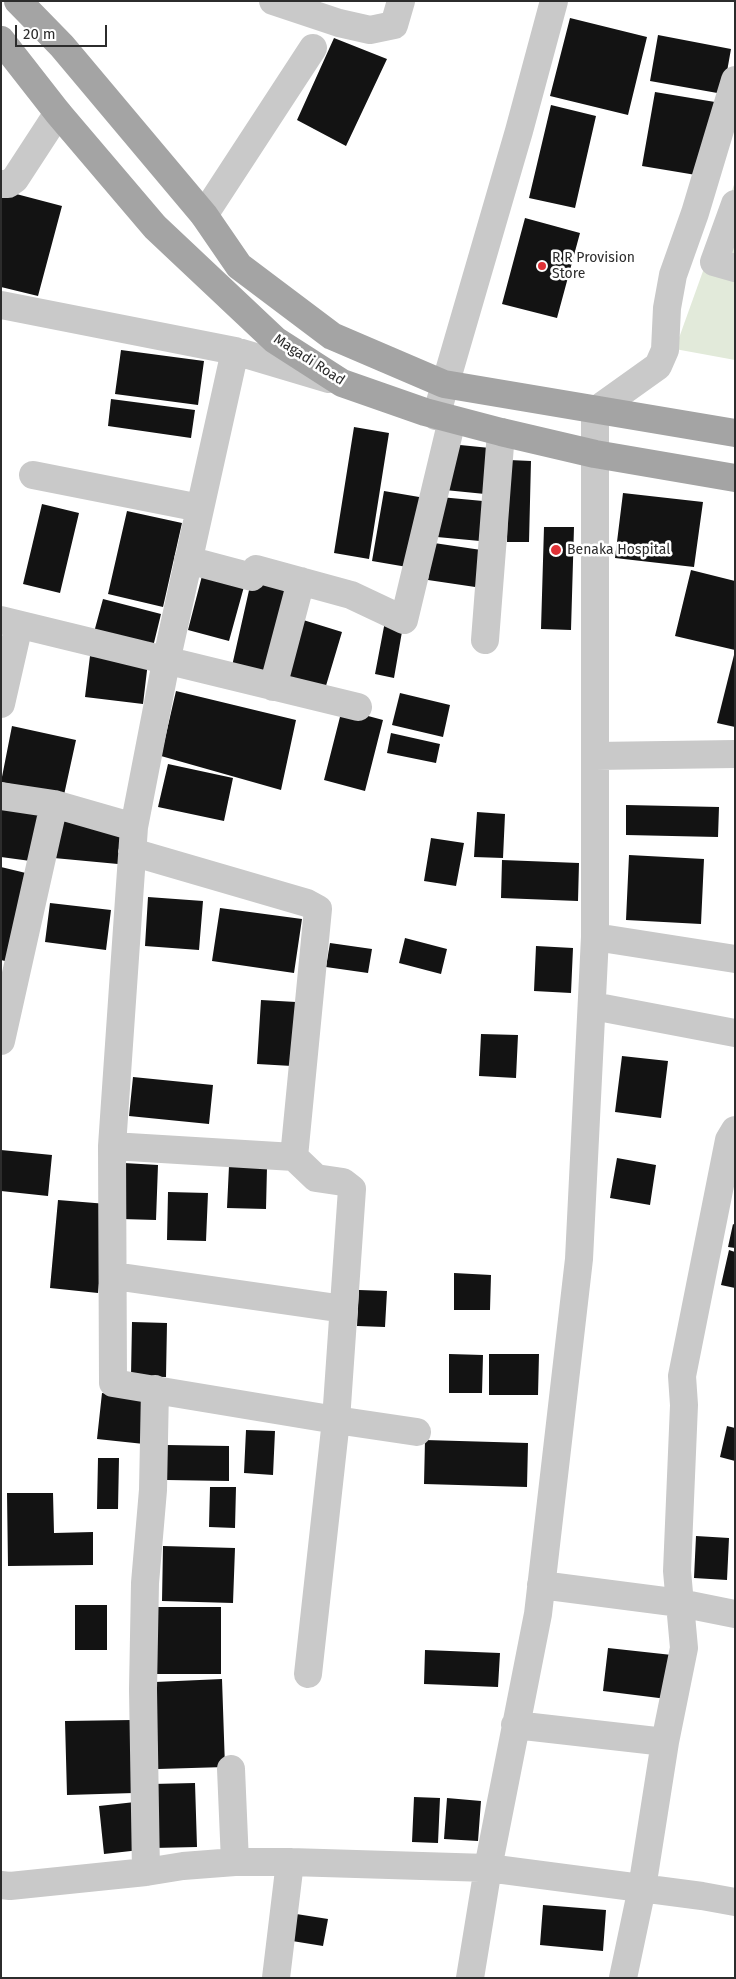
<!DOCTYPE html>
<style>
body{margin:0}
#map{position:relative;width:736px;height:1979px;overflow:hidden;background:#fff;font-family:"Fira Sans",sans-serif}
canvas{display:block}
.frame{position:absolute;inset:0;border:2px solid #2c2c2c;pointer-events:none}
.scale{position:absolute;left:15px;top:25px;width:92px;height:22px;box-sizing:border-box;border:2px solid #2c2c2c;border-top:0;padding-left:6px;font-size:15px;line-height:18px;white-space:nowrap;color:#2c2c2c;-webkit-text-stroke:4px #fff;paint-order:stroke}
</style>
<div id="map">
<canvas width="736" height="1979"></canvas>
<div class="frame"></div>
<div class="scale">20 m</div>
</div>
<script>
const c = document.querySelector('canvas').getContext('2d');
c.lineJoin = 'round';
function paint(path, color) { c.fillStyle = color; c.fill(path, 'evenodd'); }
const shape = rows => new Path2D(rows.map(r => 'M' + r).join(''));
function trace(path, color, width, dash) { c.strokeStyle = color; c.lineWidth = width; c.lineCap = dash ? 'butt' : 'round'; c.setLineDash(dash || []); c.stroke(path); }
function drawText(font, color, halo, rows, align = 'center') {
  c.font = font + ' "Fira Sans",sans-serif'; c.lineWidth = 5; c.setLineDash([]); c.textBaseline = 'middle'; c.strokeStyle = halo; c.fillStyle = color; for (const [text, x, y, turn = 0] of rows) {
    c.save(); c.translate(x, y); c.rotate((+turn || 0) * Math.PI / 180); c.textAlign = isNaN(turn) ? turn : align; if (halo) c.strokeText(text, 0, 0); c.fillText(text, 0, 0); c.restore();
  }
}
const green = shape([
 [735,182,735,360,675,349]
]);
const building = shape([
 [570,18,647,37,628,115,550,96],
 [658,35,731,49,723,94,650,81],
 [334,38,387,59,346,146,297,120],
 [655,92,715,102,702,176,642,166],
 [551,105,596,116,575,208,529,198],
 [1,190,62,206,38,296,1,287],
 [525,218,580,233,557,318,502,304],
 [121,350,204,361,198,405,115,394],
 [111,399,195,410,191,438,108,426],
 [354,427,389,433,369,559,334,553],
 [450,444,490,448,485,494,445,490],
 [509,460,531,461,529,542,507,542],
 [384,491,425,498,413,568,372,561],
 [623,493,703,502,694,567,615,558],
 [440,497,483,501,480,541,437,537],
 [42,504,79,513,60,593,23,584],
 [127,511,182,523,163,607,108,594],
 [544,527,574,527,571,630,541,629],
 [434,543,488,551,482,588,428,580],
 [691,570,735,581,735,650,675,636],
 [203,572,245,583,229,641,188,630],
 [252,577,292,579,273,676,232,666],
 [103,599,161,614,152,651,93,636],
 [386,616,404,620,394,678,375,674],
 [300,619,342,632,325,689,283,677],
 [735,651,735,727,717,723],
 [90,656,148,662,143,704,85,697],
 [176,691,296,720,281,790,161,756],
 [400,693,450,705,443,737,392,725],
 [342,709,383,720,365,791,324,780],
 [12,726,76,740,64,795,1,782],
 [391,733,440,744,436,763,387,753],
 [168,764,233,778,224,821,158,807],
 [626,805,719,807,718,837,626,835],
 [1,807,45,812,38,862,1,857],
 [477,812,505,814,503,858,474,857],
 [58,816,122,828,118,864,54,858],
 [431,838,464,843,456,886,424,881],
 [629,855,704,859,701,924,626,920],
 [502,860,579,863,578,901,501,898],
 [1,867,34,875,13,963,1,960],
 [148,897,203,901,199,950,145,946],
 [50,903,111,910,106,950,45,942],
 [220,908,302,919,294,973,212,961],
 [405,938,447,949,441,974,399,963],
 [330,943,372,949,368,973,326,967],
 [536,946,573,948,571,993,534,991],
 [261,1000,296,1002,292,1066,257,1064],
 [481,1034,518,1035,516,1078,479,1076],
 [622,1056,668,1061,661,1118,615,1112],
 [133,1077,213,1085,209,1124,129,1116],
 [1,1150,52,1155,48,1196,1,1191],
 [617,1158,656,1165,650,1205,610,1198],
 [124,1163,158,1165,156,1220,122,1219],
 [229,1166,267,1167,266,1209,227,1208],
 [168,1192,208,1193,206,1241,167,1240],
 [58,1200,107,1204,98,1293,50,1288],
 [733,1224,735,1225,735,1248,728,1247],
 [729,1250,735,1252,735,1288,721,1285],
 [454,1273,491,1275,490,1310,454,1310],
 [359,1290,387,1291,385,1327,357,1326],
 [132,1322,167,1323,166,1377,131,1376],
 [449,1354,483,1355,482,1393,449,1393],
 [489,1354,539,1354,538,1395,489,1395],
 [102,1393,149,1399,144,1444,97,1439],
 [727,1426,735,1428,735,1461,720,1457],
 [246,1430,275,1431,273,1475,244,1473],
 [425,1440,528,1443,527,1487,424,1484],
 [167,1445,229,1446,229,1481,167,1480],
 [98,1458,119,1458,118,1509,97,1509],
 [210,1487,236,1487,235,1528,209,1527],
 [7,1493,53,1493,54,1533,93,1532,93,1565,8,1566],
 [696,1536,729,1538,727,1580,694,1578],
 [163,1546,235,1548,233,1603,162,1601],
 [75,1605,107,1605,107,1650,75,1650],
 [150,1607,221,1607,221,1674,151,1674],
 [608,1648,672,1655,667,1699,603,1691],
 [425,1650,500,1653,498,1687,424,1684],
 [222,1679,225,1767,158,1769,155,1682],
 [132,1720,134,1793,67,1795,65,1721],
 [195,1783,197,1847,153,1848,152,1784],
 [414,1797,440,1798,438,1843,412,1842],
 [447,1798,481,1801,478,1841,444,1839],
 [135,1802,140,1850,104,1854,99,1806],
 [543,1905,606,1910,603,1951,540,1945],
 [290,1913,328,1919,323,1946,286,1940]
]);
const minor = shape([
 [273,1,339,23,370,30,394,25,401,1],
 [1,184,8,184,15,179,58,113],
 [735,204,714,262,735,268],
 [204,215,313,48],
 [1,305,235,351,329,379],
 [235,351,166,662,134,827,112,1146,113,1383,336,1420,308,1674],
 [436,416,519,131,554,1],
 [33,475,200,508],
 [188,560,252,577,256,569,351,595,404,620,452,420],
 [1,620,358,707],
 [485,640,501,432],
 [273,687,301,581],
 [1,704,19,625],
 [595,756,735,754],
 [1,796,54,804,134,827],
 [132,852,307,903,318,909,294,1157,316,1178,343,1182,352,1189,336,1420,417,1432],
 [595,937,735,959],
 [593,1006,735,1033],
 [1,1041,54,804],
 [112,1146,294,1157],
 [114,1276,344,1309],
 [541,1585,680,1603,735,1614],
 [515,1725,665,1742],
 [231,1769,235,1862],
 [146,1872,143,1689,145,1583,153,1490,155,1389],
 [1,1885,10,1886,146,1872,183,1866,235,1862,290,1862,488,1868,702,1896,735,1902],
 [276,1978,290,1862],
 [470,1978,488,1868,538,1614,579,1259,595,937,595,411,658,366,665,350,667,308,673,275,695,213,735,80],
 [623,1978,642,1888,665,1742,684,1648,677,1571,684,1405,682,1376,729,1140,735,1130]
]);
const major = shape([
 [18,1,62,46,204,215,239,266,332,336,444,384,735,433],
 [1,40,58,113,155,227,275,340,342,383,425,412,501,432,595,454,735,478]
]);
const markers = [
 [542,266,5,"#df3237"],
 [556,550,6,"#df3237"]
];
const poiNames = [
 ["R R Provision",552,258],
 ["Store",552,274],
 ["Benaka Hospital",567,550]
];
const streetNames = [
 ["Magadi Road",309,360,33]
];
paint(green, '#e2eada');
paint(building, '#131313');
trace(minor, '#c9c9c9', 28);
trace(major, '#a4a4a4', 28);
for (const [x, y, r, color] of markers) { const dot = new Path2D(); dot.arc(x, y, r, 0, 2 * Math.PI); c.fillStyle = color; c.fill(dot); trace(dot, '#fff', 2); }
drawText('14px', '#2c2c2c', '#fff', poiNames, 'left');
drawText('14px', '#2c2c2c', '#fff', streetNames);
</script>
